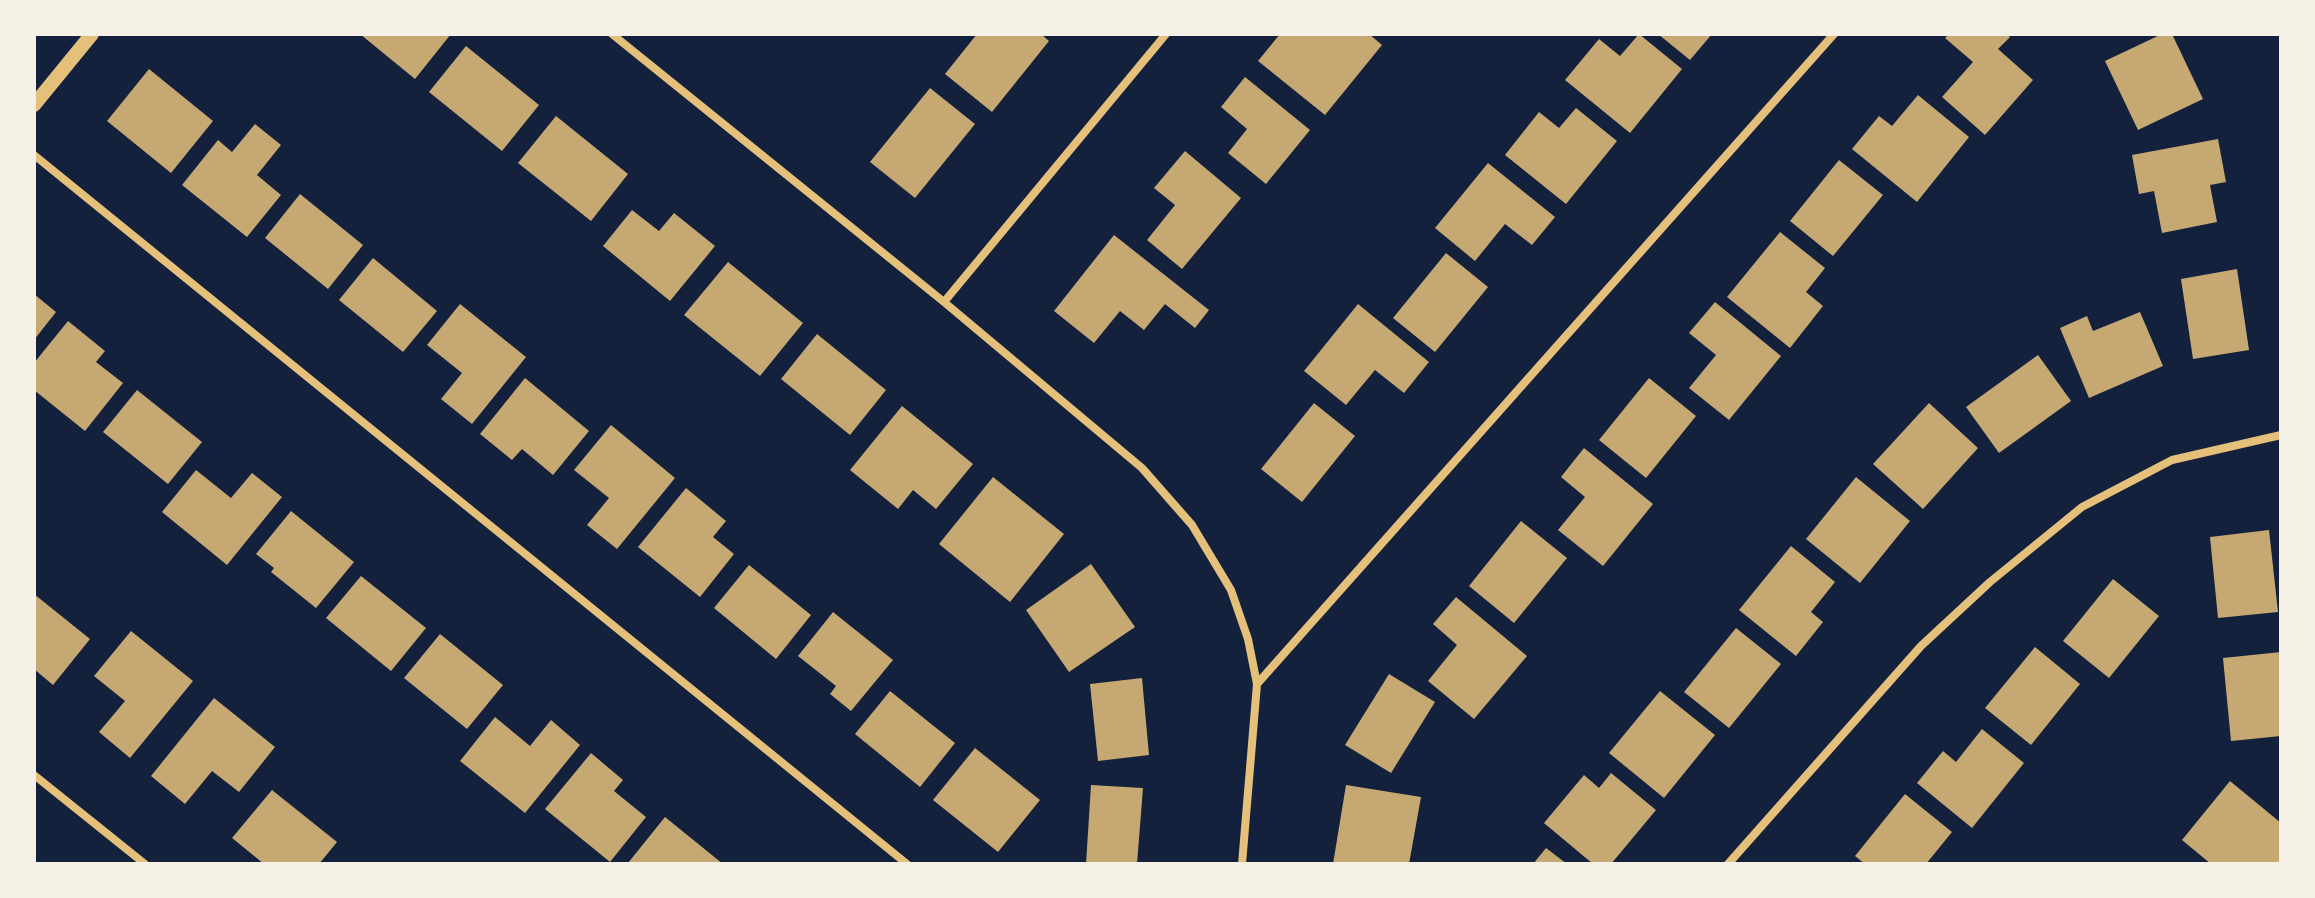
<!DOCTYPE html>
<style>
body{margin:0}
#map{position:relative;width:2315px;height:898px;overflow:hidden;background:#14213d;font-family:"DejaVu Sans",sans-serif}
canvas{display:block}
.frame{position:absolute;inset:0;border:36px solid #f6f1e7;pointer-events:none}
</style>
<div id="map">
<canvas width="2315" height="898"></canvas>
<div class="frame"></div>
</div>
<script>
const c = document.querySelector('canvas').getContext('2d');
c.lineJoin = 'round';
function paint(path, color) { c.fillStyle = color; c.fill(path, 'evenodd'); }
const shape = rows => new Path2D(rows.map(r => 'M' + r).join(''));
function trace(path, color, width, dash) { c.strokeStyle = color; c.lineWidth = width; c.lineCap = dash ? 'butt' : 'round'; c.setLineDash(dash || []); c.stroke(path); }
const building = shape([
 [360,34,451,34,415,79],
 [977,34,1041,34,1049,41,992,112,945,74],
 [1280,34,1369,34,1382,45,1325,115,1258,61],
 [1639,34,1682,69,1630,133,1565,80,1599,39,1620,56],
 [1658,34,1712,34,1690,60],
 [1949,34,2007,34,2010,37,1998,49,2033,80,1985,135,1942,97,1973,62,1945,38],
 [2162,34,2172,34,2203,99,2138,130,2105,61],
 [466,46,539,105,502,151,429,92],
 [149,69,213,121,171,173,107,121],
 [1245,77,1310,130,1266,184,1228,153,1247,129,1221,107],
 [930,88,975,124,915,198,870,162],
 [1918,95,1969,137,1917,202,1852,149,1879,116,1892,126],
 [1576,108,1617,141,1566,204,1505,155,1539,112,1559,128],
 [556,116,628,174,591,221,518,163],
 [255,124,281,145,257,175,281,195,247,237,182,185,218,140,232,152],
 [2218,139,2226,182,2210,185,2217,222,2162,233,2154,191,2139,194,2132,155],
 [1185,151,1241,198,1182,269,1147,240,1175,205,1154,188],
 [1839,160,1883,195,1833,256,1790,221],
 [1488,163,1555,217,1532,245,1505,224,1475,261,1435,228],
 [300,194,363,245,328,289,265,238],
 [632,210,659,231,674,213,715,246,670,301,603,246],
 [1780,232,1825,268,1806,292,1823,306,1790,348,1727,297],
 [1114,235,1209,310,1195,328,1165,304,1144,330,1120,311,1094,343,1054,311],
 [1446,253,1488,287,1435,352,1393,318],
 [373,258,437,311,403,352,339,300],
 [728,262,803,323,760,376,684,315],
 [2237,269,2249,350,2193,359,2181,279],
 [34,294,56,312,34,340],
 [1715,302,1781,356,1729,420,1689,388,1716,355,1689,333],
 [460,304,526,357,472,424,441,399,462,373,427,345],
 [1358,304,1429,362,1404,393,1375,370,1346,405,1304,371],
 [2140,312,2163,366,2089,398,2060,328,2087,316,2093,331],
 [68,321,105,351,96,362,123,383,85,431,34,390,34,363],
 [817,334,886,390,850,435,781,379],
 [2038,355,2071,401,1999,453,1966,407],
 [525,378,589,431,553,475,522,449,512,460,480,434],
 [1649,378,1696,416,1646,478,1599,440],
 [137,390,202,442,168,484,103,432],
 [1314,403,1355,436,1302,502,1261,469],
 [1929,403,1978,448,1923,509,1873,464],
 [902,406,973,464,936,509,913,490,898,509,850,470],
 [611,425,675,478,617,549,587,525,609,498,574,470],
 [1584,448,1653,504,1603,566,1558,530,1585,497,1561,477],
 [196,470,231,498,252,473,282,497,227,565,162,512],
 [993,477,1064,534,1010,602,939,544],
 [1856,477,1910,521,1860,583,1806,539],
 [686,488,726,521,713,537,734,554,700,597,638,547],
 [291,511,354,562,316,608,271,572,274,568,256,554],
 [1521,521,1567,558,1514,623,1469,586],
 [2269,530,2278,612,2218,618,2210,537],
 [1791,546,1835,582,1811,612,1823,622,1796,656,1739,610],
 [1091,564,1135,627,1069,672,1026,610],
 [749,565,811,615,776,659,714,608],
 [361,576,426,628,391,671,326,618],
 [2113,579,2159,616,2109,678,2063,641],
 [34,594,90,639,53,685,34,669],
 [1456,597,1527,656,1474,719,1428,681,1457,645,1433,624],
 [833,612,893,660,851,711,830,694,836,686,798,656],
 [1736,628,1781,664,1729,728,1684,692],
 [131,631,193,681,130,758,99,732,125,701,94,676],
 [440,634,503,685,467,729,404,678],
 [2035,647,2080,684,2031,745,1985,708],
 [2281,652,2281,736,2231,741,2223,658],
 [1389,674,1435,702,1391,773,1345,745],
 [1142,678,1149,755,1098,761,1090,684],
 [890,691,955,743,920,787,855,734],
 [1660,691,1715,735,1664,798,1609,753],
 [214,698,275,747,239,792,212,771,185,804,151,776],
 [495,717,530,746,551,720,580,745,525,813,460,761],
 [1982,729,2024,763,1972,828,1917,783,1943,751,1956,762],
 [975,748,1040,800,998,852,933,800],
 [591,753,623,780,614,791,646,817,610,862,545,809],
 [1611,773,1656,810,1611,864,1593,864,1544,823,1584,775,1599,788],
 [2230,781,2281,823,2281,864,2211,864,2182,840],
 [1091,785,1143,788,1137,864,1086,864],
 [1346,785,1421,797,1409,864,1333,864],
 [272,790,337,842,319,864,264,864,232,838],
 [1905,794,1952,832,1926,864,1865,864,1855,856],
 [665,817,723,864,628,863],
 [1546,848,1567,864,1533,864]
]);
const minor = shape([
 [612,34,944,302,1142,468,1192,525,1231,590,1248,639,1257,684,1242,864],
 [34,155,907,864],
 [944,302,1166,34],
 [1257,684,1834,34],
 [34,775,145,864],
 [1728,864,1921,646,1990,582,2082,507,2172,460,2281,435]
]);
const tertiary = shape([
 [34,105,92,34]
]);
paint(building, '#c6a872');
trace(minor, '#e5c07b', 8);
trace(tertiary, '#e5c07b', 14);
</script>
